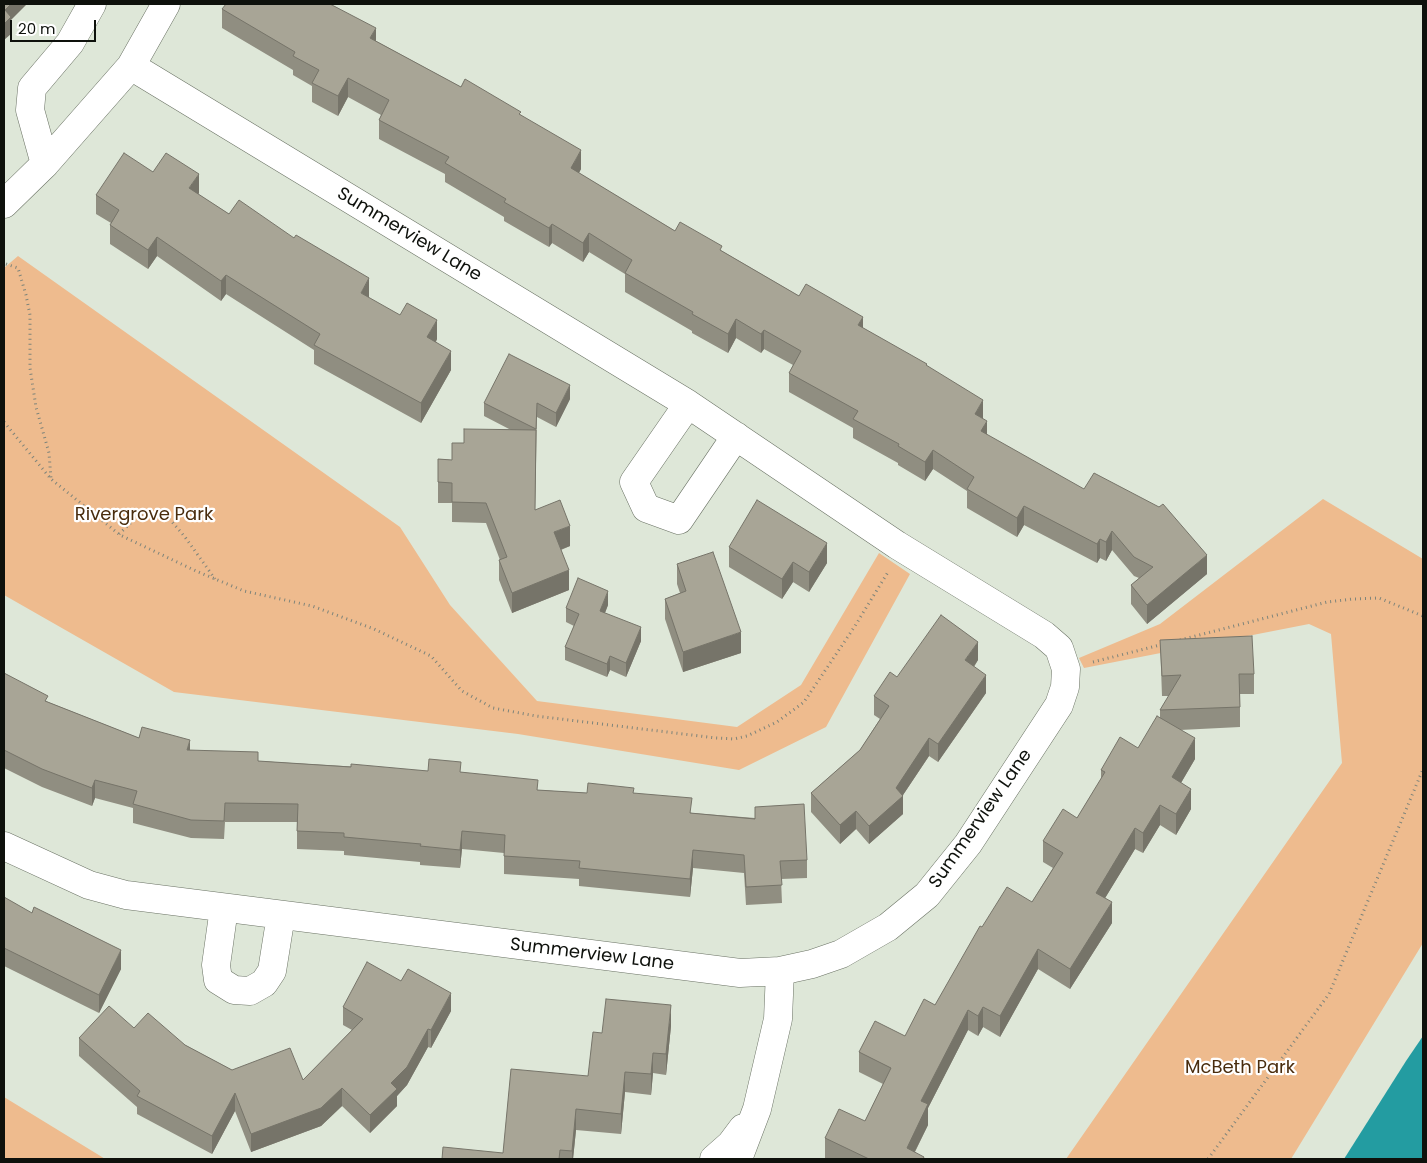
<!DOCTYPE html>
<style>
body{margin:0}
#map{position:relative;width:1427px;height:1163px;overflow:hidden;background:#dee7d8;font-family:Poppins,sans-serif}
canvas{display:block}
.frame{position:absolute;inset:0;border:5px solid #0e110c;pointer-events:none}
.scale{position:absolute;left:10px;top:20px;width:86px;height:22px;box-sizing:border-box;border:2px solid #0e110c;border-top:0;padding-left:6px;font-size:15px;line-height:18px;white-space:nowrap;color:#0e110c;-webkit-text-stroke:4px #fff;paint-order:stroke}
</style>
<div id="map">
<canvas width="1427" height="1163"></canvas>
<div class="frame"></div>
<div class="scale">20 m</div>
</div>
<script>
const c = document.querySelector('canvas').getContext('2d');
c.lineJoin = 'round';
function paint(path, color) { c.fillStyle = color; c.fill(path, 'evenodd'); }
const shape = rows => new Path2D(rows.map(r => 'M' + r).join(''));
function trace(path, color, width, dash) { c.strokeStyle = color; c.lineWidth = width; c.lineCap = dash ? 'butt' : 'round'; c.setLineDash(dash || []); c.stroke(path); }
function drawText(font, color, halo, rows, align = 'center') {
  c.font = font + ' Poppins,sans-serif'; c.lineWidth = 4.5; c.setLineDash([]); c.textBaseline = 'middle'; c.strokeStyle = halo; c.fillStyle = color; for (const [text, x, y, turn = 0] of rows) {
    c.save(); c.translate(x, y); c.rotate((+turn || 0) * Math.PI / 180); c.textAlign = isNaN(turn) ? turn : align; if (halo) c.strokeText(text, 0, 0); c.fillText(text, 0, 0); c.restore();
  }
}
const green = shape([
 [18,256,400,527,450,605,537,701,737,727,801,685,879,553,910,574,826,727,739,770,518,734,174,692,4,595,4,268],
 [1323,499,1423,559,1423,943,1291,1159,1066,1159,1342,763,1331,634,1309,624,1084,668,1079,658,1160,624],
 [4,1097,102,1157,105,1159,4,1159]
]);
const water = shape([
 [1423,1036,1423,1159,1344,1159,1406,1061]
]);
const path = shape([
 [6,264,18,268,26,295,30,315,30,368,36,407,49,453,51,479],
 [4,422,51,479,120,535,196,571,244,591,312,606,374,629,431,656,462,691,493,708,536,716,716,738,734,739,747,736,777,722,804,702,855,626,888,572],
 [119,534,139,515,154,512,167,516,185,537,215,579],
 [1180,640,1327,602,1353,599,1379,598,1423,616],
 [1093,662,1164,644],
 [1208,1159,1329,994,1423,769]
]);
const street = shape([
 [45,164,30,110,32,88,70,43,92,4],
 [4,204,45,164,131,66,166,4],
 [688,404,634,482,646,508,679,520,736,436],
 [4,846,89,885,126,895,740,973,780,971,812,964,841,954,888,927,927,895,968,844,1059,705,1065,687,1066,669,1059,648,1044,635,897,545,688,404,131,66],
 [224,908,216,965,218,980,234,990,250,991,264,983,272,971,281,915],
 [714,1159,731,1144,743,1128],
 [738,1159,757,1109,778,1019,780,971]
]);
const wall = shape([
 [222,9,376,41,461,87,521,115,581,169,579,173,675,231,722,251,799,296,863,328,927,366,983,419,987,435,1207,574,1147,624,1131,604,1131,585,1139,578,1134,576,1112,550,1106,561,1100,558,1097,563,1024,525,1017,537,967,508,967,491,933,469,925,481,898,465,898,463,853,438,853,428,789,392,789,373,793,365,764,349,761,353,736,338,728,353,692,333,692,331,625,292,625,274,589,252,583,262,552,243,549,247,504,221,504,217,445,182,445,174,379,139,379,120,381,115,348,97,338,116,312,102,312,86,293,75,293,70,222,28],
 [153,172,199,193,198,194,229,214,369,298,437,339,436,342,451,370,421,423,314,364,314,350,226,294,221,301,157,256,148,269,110,244,110,225,111,223,96,214,96,195],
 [570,399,556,427,537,417,535,510,570,546,561,550,569,590,512,613,499,580,499,560,500,560,486,523,452,522,452,503,438,503,438,459,452,460,464,443,511,430,484,416,484,403],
 [729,547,827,563,809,592,793,582,782,599,729,567],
 [677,564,741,653,683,672,665,619,665,599,680,593,677,584],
 [608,605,605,613,641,641,626,677,610,670,607,677,565,660,565,647,574,626,566,622,566,608],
 [1160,640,1254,674,1254,694,1240,694,1240,727,1180,730,1195,759,1181,783,1191,809,1176,835,1160,825,1143,853,1135,849,1105,898,1112,923,1070,989,1038,969,1000,1037,983,1027,978,1036,968,1030,928,1108,928,1125,915,1152,924,1159,828,1159,825,1158,825,1138,865,1121,883,1084,859,1072,859,1052,905,1036,935,1005,982,927,1032,902,1053,868,1043,862,1043,841,1077,818,1101,779,1101,770,1138,748,1160,718,1160,710,1169,696,1162,696],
 [978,660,974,667,986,693,938,762,929,756,903,795,903,814,869,844,856,829,840,844,811,812,811,793,860,750,880,719,874,715,874,696,897,677],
 [4,673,48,702,139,738,190,750,258,761,428,771,461,772,538,790,587,793,634,793,692,813,755,818,755,807,807,860,807,878,781,879,782,903,746,905,744,873,693,868,690,897,579,886,579,879,504,874,504,853,462,849,460,868,420,865,420,862,344,855,344,851,297,849,297,822,225,822,224,839,191,838,133,823,133,808,95,798,92,806,42,787,4,768],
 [4,897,121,969,99,1013,4,966],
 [343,1007,451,1011,431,1048,428,1047,407,1085,397,1096,397,1106,370,1133,342,1106,321,1126,251,1152,235,1111,212,1154,137,1114,137,1107,79,1056,79,1038,134,1028,185,1045,232,1070,303,1080,352,1030,343,1025],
 [671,1026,666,1075,653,1073,651,1095,625,1092,621,1134,576,1130,573,1159,442,1159,503,1153,588,1076,602,1033]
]);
const shadedWall = shape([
 [11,4,27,4,11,20,11,34,4,40,4,24,5,10],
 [376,28,376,48,370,38],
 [348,78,348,97,338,116,338,96],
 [581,150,581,169,571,187,571,168],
 [199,174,199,193,189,207,189,188],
 [552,224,552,243,549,247,549,228],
 [589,233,589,252,583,262,583,243],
 [157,237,157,256,148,269,148,250],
 [226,275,226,294,221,301,221,281],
 [369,278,369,298,361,293],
 [863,317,863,336,858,325],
 [736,319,736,338,728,353,728,334],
 [437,320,437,339,427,356,427,337],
 [764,330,764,349,761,353,761,334],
 [451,351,451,370,421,423,421,403],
 [570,385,570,399,556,427,556,413],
 [983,400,983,419,975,414],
 [987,421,987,440,981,431],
 [933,450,933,469,925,481,925,462],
 [1024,506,1024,525,1017,537,1017,518],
 [570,526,570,546,554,552,554,532],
 [1112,531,1112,550,1106,561,1106,542],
 [1100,539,1100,558,1097,563,1097,544],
 [827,543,827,563,809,592,809,572],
 [1207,555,1207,574,1147,624,1147,605],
 [793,562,793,582,782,599,782,579],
 [569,570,569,590,512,613,512,593],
 [608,591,608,605,600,625,600,611],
 [641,627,641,641,626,677,626,663],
 [741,632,741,653,683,672,683,652],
 [978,642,978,660,965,679,965,660],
 [610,656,610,670,607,677,607,664],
 [986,675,986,693,938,762,938,744],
 [929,738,929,756,901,798,903,796,903,814,869,844,869,826],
 [1195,738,1195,759,1172,798,1172,777],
 [190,740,190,758,187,750],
 [95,780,95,798,92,806,92,788],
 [1191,789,1191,809,1176,835,1176,814],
 [1160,805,1160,825,1143,853,1143,833],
 [856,811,856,829,840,844,840,825],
 [1135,828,1135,849,1096,913,1096,893],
 [462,831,462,849,460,868,460,850],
 [693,850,693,868,690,897,690,879],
 [1112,902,1112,923,1070,989,1070,969],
 [1038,949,1038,969,1000,1037,1000,1016],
 [121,950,121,969,99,1013,99,995],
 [451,993,451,1011,431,1048,431,1030],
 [671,1005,671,1026,666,1075,666,1054],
 [983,1007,983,1027,978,1036,978,1016],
 [968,1010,968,1030,928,1108,928,1125,911,1159,907,1148,921,1101],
 [428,1029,428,1047,407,1085,397,1096,397,1106,370,1133,370,1115],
 [653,1053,653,1073,651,1095,651,1074],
 [625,1072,625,1092,621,1134,621,1114],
 [342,1088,342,1106,321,1126,251,1152,251,1134],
 [235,1093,235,1111,212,1154,212,1136],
 [576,1109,576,1130,573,1159,572,1159,572,1151]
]);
const building = shape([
 [4,4,11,4,5,10,11,17,4,24,4,4],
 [226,4,330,4,376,28,370,38,461,87,465,79,521,112,519,114,581,150,571,168,675,231,680,222,722,246,720,250,799,296,806,284,863,317,858,325,927,364,926,365,983,400,975,414,987,421,981,431,1084,489,1094,473,1159,507,1163,504,1207,555,1147,605,1131,585,1153,567,1134,557,1112,531,1106,542,1100,539,1097,544,1024,506,1017,518,967,489,974,477,933,450,925,462,898,446,899,444,853,419,858,411,789,373,801,351,764,330,761,334,736,319,728,334,692,314,693,312,625,273,632,260,589,233,583,243,552,224,549,228,504,202,506,199,445,163,449,157,379,120,389,100,348,78,338,96,312,83,319,70,293,56,295,52,222,9,226,4],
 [124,153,153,172,166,153,199,174,189,188,229,214,239,200,294,238,296,235,369,278,361,293,400,315,407,303,437,320,427,337,451,351,421,403,314,345,320,334,226,275,221,281,157,237,148,250,110,225,119,210,96,195,124,153],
 [509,354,570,385,556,413,537,403,536,429,484,403,509,354],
 [464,429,536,430,535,510,560,500,570,526,554,532,569,570,512,593,499,560,507,557,486,503,452,502,452,483,438,482,438,459,452,460,452,443,464,443,464,429],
 [757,500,827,543,809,572,793,562,782,579,729,547,757,500],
 [713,552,741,632,683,652,665,599,686,591,677,564,713,552],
 [578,578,608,591,600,611,641,627,626,663,610,656,607,664,565,647,579,614,566,608,578,578],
 [941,615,978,642,965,660,986,675,938,744,929,738,896,788,903,796,869,826,856,811,840,825,811,793,860,750,889,706,874,696,890,672,897,677,941,615],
 [1252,636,1254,674,1239,674,1240,707,1160,710,1181,675,1162,676,1160,640,1252,636],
 [4,673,48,696,45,701,139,738,142,727,190,740,187,750,258,752,258,761,351,767,351,764,428,771,429,759,461,762,460,772,538,780,537,790,587,793,588,783,634,788,633,793,692,798,690,813,755,819,755,807,804,804,807,860,780,861,782,885,746,887,744,855,693,850,690,879,579,868,580,861,504,856,505,835,462,831,460,850,420,846,421,844,344,837,344,833,297,831,298,804,225,803,224,821,191,820,133,804,137,791,95,780,92,788,42,769,4,750,4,673],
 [1157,716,1195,738,1172,777,1191,789,1176,814,1160,805,1143,833,1135,828,1096,893,1112,902,1070,969,1038,949,1000,1016,983,1007,978,1016,968,1010,921,1101,928,1104,907,1148,924,1157,923,1159,869,1159,825,1138,839,1109,865,1121,891,1068,859,1052,875,1021,905,1036,924,999,935,1005,980,926,982,927,1007,887,1032,902,1063,853,1043,841,1063,809,1077,818,1105,772,1101,770,1120,737,1138,748,1157,716],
 [4,897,32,913,34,907,121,950,99,995,4,948,4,897],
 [367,962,401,981,408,969,451,993,431,1030,428,1029,407,1067,391,1083,397,1089,370,1115,342,1088,321,1108,251,1134,235,1093,212,1136,137,1096,140,1091,79,1038,109,1006,134,1028,148,1013,185,1045,232,1070,290,1048,303,1080,363,1019,343,1007,367,962],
 [606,999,671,1005,666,1054,653,1053,651,1074,625,1072,621,1114,576,1109,572,1151,560,1150,559,1159,442,1159,443,1147,503,1153,511,1069,588,1076,593,1032,602,1033,606,999]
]);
const streetNames = [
 ["Summerview Lane",409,235,31],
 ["Summerview Lane",981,819,-55],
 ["Summerview Lane",592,955,7]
];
const parkNames = [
 ["Rivergrove Park",144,515],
 ["McBeth Park",1240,1068]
];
paint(green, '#eebb8e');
paint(water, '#239ca1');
trace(street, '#6a7264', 29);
trace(path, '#7e847a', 3, [1, 4]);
trace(street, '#fff', 28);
paint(wall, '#908e81');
paint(shadedWall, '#767469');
paint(building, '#a8a596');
trace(building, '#767469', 1);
drawText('18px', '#0e110c', '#fff', streetNames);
drawText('18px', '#492c0d', '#fff', parkNames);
</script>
